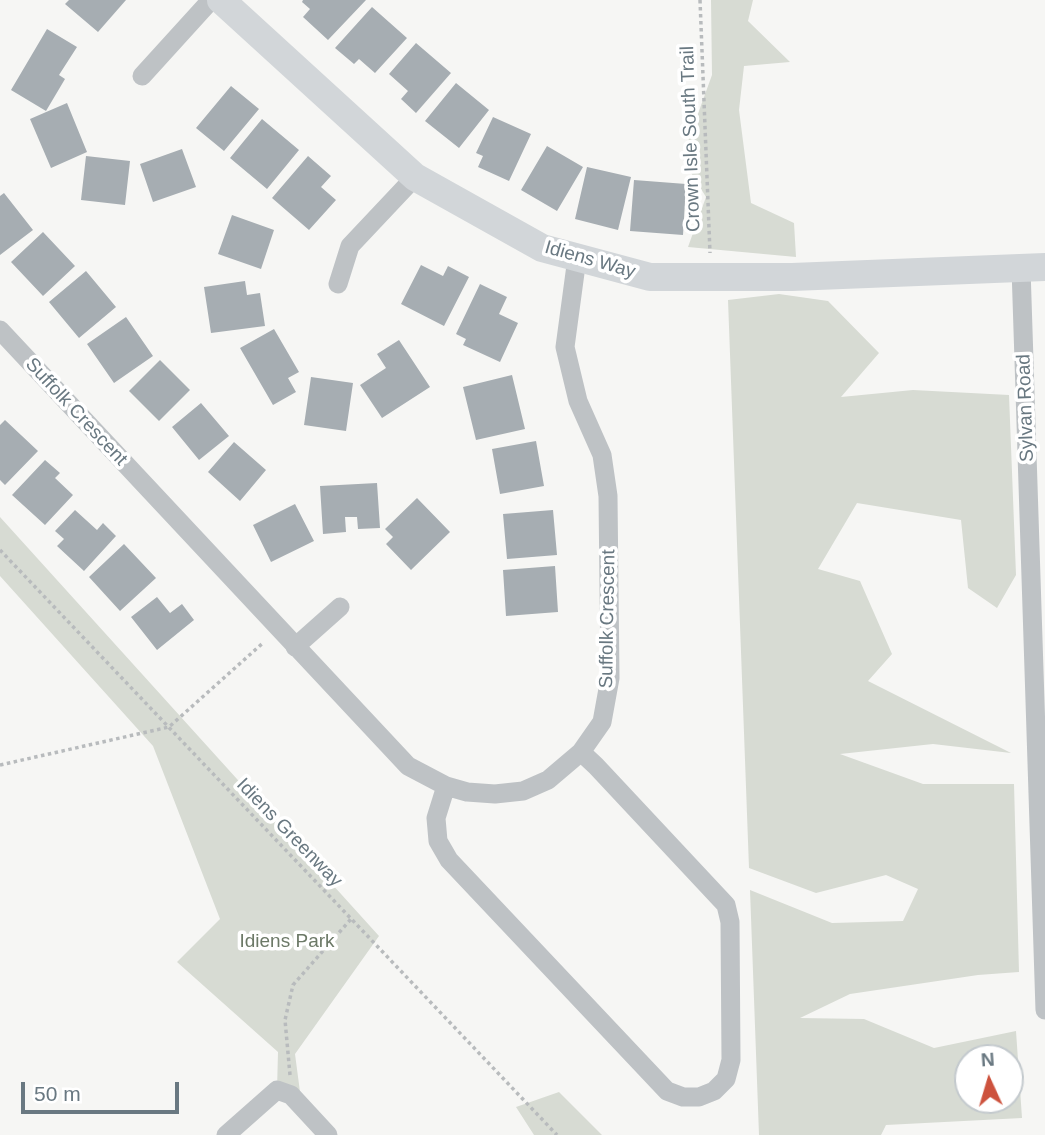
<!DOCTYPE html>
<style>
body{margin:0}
#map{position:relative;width:1045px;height:1135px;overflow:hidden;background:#f6f6f4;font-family:Helvetica,sans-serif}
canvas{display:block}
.north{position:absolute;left:954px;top:1044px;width:70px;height:70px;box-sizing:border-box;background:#fff;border:2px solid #c3c9cd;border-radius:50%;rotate:356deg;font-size:19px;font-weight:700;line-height:28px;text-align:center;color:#697881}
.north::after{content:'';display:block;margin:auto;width:24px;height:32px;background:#cd523d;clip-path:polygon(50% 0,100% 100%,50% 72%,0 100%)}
.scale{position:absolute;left:21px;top:1082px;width:158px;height:32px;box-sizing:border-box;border:4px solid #697881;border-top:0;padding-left:9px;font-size:21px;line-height:24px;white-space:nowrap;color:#697881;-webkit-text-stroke:5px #fff;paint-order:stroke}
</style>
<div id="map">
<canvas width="1045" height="1135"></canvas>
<div class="north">N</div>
<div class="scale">50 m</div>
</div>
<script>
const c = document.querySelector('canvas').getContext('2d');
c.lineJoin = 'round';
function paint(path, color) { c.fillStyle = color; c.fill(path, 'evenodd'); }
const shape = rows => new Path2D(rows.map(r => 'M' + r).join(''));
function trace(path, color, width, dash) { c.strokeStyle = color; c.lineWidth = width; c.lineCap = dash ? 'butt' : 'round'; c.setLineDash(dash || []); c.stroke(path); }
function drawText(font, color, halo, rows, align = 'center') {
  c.font = font + ' Helvetica,sans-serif'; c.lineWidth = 7; c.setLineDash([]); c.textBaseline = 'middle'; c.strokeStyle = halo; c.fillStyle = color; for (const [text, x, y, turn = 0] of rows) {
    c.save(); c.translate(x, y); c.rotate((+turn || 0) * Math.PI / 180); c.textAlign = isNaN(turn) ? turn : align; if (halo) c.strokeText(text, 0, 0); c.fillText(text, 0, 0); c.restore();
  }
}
const green = shape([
 [711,0,753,0,748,21,790,62,744,66,739,110,751,203,794,223,796,257,688,247,706,197,682,158,712,75],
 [779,294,828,301,879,353,841,397,913,390,1009,395,1016,575,997,608,968,588,961,520,857,503,818,569,860,581,892,654,868,681,1011,753,933,744,840,754,923,784,1014,784,1019,972,978,975,850,994,800,1018,864,1019,934,1048,1016,1031,1022,1118,886,1125,881,1135,759,1135,750,890,832,923,903,921,918,889,886,875,816,893,749,868,728,300],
 [968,1058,1010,1058,1010,1100,968,1100],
 [0,517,379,936,295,1054,302,1107,277,1090,278,1052,177,962,220,919,153,746,0,576],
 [559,1092,602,1135,534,1135,516,1107]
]);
const building = shape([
 [69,0,126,0,98,32,65,4],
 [303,0,366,0,328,40,303,17,310,9,302,2],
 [372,7,407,38,375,73,359,59,354,64,335,48],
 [47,29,77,47,59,75,65,79,46,111,11,90],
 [416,43,451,73,416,113,401,99,408,91,389,74],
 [456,83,489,110,459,148,425,121],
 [231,86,259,109,224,151,196,128],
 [67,103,87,152,51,168,30,119],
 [493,117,531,134,509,181,478,167,483,156,476,153],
 [262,119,299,150,267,189,230,158],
 [547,146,583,167,557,211,521,190],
 [182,149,196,187,153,202,140,164],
 [86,156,130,161,125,205,81,200],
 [308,156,331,176,321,187,336,200,309,230,272,198],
 [587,167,631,177,618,230,575,219],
 [634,180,686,184,683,235,630,231],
 [4,193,33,230,0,255,0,196],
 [232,215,274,230,261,269,218,254],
 [43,232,75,266,43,296,11,262],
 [421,265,443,276,448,266,469,277,444,326,401,304],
 [86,271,116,307,79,338,49,302],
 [245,281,247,295,260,293,265,326,211,333,204,287],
 [480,284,507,297,499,314,518,323,500,362,463,345,466,339,456,334],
 [126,317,153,356,114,383,87,344],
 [274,329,299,372,288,378,296,392,273,405,240,348],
 [399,340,430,387,382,418,360,385,386,368,377,354],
 [160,360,190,390,159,421,129,391],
 [512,375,525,429,476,440,463,387],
 [311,377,353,383,346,431,304,425],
 [201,403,229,436,199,460,172,427],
 [5,420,38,451,5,485,0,480,0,425],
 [536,441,544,486,500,494,492,449],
 [234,442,266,470,240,501,208,472],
 [45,460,60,473,55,478,73,495,45,525,12,495],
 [377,483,380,528,358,529,357,517,345,517,346,532,323,534,320,486],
 [417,498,450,532,411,570,386,544,393,537,385,529],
 [295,504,314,541,271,562,253,525],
 [75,510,97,530,103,523,116,536,84,571,57,546,64,539,55,531],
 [553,510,557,555,507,559,503,514],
 [124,544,156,578,120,611,89,577],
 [555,566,558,612,506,616,503,570],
 [157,597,170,613,182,604,194,620,157,650,131,617]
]);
const path = shape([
 [700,0,710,253],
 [0,550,557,1135],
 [0,765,169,727,264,642],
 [290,1075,285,1020,293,985,351,919]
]);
const street = shape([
 [142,76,211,0],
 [1021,268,1045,1010],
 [338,284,350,246,415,177],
 [0,330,408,766,446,786,467,792,495,794,523,791,548,780,581,752,602,722,610,678,608,496,602,455,578,401,565,347,577,258],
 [295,647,340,607],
 [446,786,436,818,438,841,449,860,667,1091,683,1097,699,1097,714,1091,726,1079,731,1060,730,922,726,905,596,766,581,752],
 [226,1135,277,1090,291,1095,328,1135]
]);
const secondary = shape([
 [221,0,415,177,542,248,650,277,792,277,1045,267]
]);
const streetNames = [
 ["Crown Isle South Trail",691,139,-92],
 ["Idiens Way",590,260,16],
 ["Sylvan Road",1026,408,-92],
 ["Suffolk Crescent",76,412,47],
 ["Suffolk Crescent",608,619,-89],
 ["Idiens Greenway",289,833,46]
];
const parkNames = [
 ["Idiens Park",287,942]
];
paint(green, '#d7dbd3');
paint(building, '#a6adb2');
trace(path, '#b8bbbd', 3.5, [3.5, 3.5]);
trace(street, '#bec2c5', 19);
trace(secondary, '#d2d6d9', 28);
drawText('19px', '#697881', '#fff', streetNames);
drawText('19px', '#6c7967', '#fff', parkNames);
</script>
